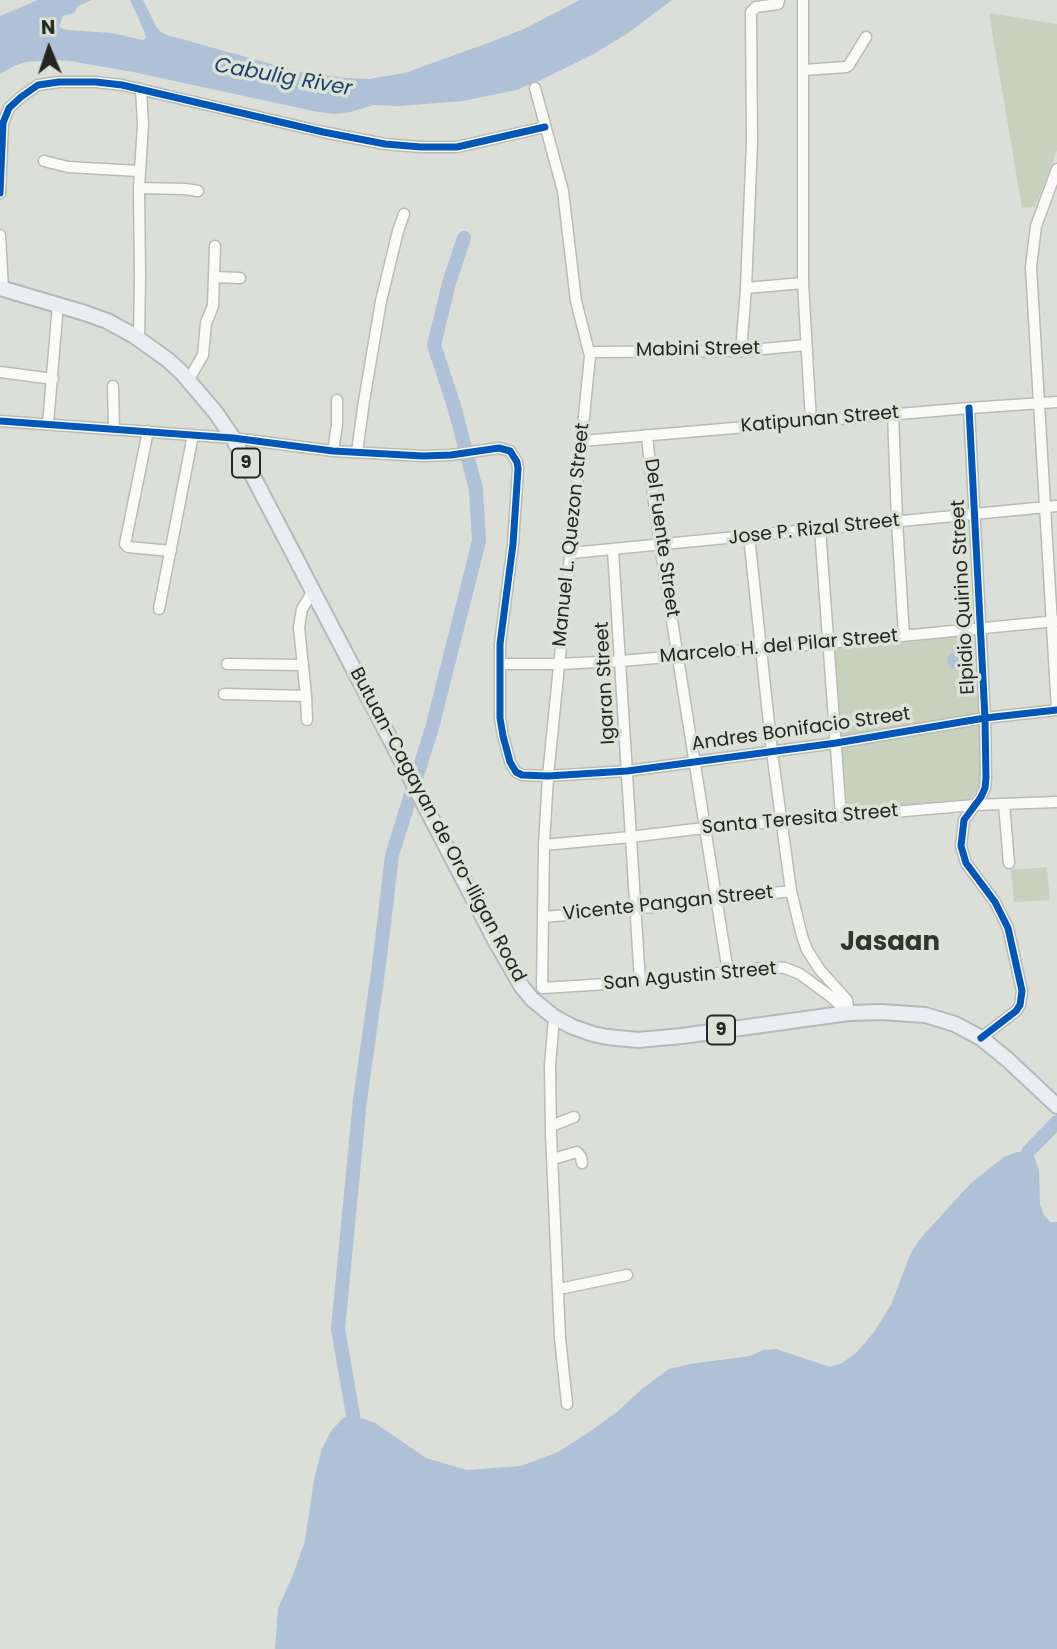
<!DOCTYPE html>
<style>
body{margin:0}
#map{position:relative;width:1057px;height:1649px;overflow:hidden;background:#dcdfd8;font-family:Poppins,sans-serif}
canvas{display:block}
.north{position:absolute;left:14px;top:14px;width:70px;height:70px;-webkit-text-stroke:5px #dce2d5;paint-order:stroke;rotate:358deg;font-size:19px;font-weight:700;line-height:28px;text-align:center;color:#242621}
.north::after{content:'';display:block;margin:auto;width:24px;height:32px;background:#242621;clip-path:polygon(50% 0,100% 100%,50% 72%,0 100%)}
</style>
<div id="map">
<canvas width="1057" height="1649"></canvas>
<div class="north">N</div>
</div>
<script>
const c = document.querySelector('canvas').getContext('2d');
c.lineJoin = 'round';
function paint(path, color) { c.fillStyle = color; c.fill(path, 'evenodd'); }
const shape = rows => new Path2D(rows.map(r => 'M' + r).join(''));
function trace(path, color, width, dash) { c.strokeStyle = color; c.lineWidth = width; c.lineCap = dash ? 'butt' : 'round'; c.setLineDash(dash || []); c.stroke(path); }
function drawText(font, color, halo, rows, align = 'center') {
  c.font = font + ' Poppins,sans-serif'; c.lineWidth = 7; c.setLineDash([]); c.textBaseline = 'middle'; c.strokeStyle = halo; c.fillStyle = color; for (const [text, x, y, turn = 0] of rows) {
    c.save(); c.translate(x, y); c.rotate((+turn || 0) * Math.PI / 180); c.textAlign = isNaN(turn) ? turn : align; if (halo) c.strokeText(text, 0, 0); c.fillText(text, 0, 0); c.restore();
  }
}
const green = shape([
 [989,13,1057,24,1057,150,1035,207,1022,208],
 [976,635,981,783,971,799,847,810,835,649],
 [1047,867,1050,900,1014,902,1011,870]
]);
const water = shape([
 [38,0,92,0,78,6,74,13,63,16,59,27,66,30,112,33,143,40,146,38,145,33,130,0,143,0,156,26,161,32,167,35,300,72,346,78,369,79,405,73,496,40,524,29,580,0,672,0,628,33,592,55,539,81,516,90,463,101,400,106,373,105,351,112,335,114,318,112,133,72,70,61,54,60,25,62,14,66,0,74,0,16],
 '947 661a8 8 0 1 1 16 0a8 8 0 1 1-16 0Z',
 [1017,1152,1028,1152,1033,1154,1039,1170,1040,1204,1044,1215,1050,1222,1057,1222,1057,1649,275,1649,278,1608,293,1575,305,1541,314,1479,322,1449,331,1431,343,1418,353,1415,375,1423,426,1458,467,1470,521,1466,558,1452,589,1432,617,1412,642,1389,669,1369,690,1364,750,1356,763,1350,776,1349,830,1367,842,1363,856,1353,874,1332,891,1305,910,1255,919,1240,970,1184,1004,1157]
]);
const river = shape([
 [1028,1152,1057,1122],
 [353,1415,338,1329,360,1100,379,965,392,855,432,728,479,541,476,489,454,406,434,345,449,283,464,238]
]);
const minor = shape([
 [803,0,803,283,811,422],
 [804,70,846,67,849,65,866,37],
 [535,88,563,191,576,301,590,356,548,776,544,845,542,988],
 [44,161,68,167,139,171],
 [1057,169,1036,226,1031,267,1057,710],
 [139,188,185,189,198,191],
 [0,193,3,123,9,108,21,97,38,85,59,82,96,82,122,85,323,132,385,144,421,147,457,147,545,127],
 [0,235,3,289],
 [214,277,240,278],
 [746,288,803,283],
 [139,339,140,276,139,188,143,124,141,89],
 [741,351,746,288,752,142,751,12,756,7,778,4,779,0],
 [590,352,741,351,806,345],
 [0,372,53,379],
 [189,379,203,355,206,323,213,306,215,246],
 [113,386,114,429],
 [969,408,985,718,986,778,985,788,981,797,964,820,961,846,966,863,995,902,1008,928,1022,991,1020,1005,1016,1011,981,1038],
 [893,414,897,521,904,636],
 [0,421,233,438,333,451,423,456,451,455,499,448,510,451,517,462,518,469,513,544,500,644,500,718,503,736,510,762,516,772,522,775,548,776,627,771,836,743,985,718,1057,710],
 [48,424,58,304],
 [148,431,125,544,128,547,171,551],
 [647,435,652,487,660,545,728,972],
 [582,441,969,408,1057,402],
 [333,451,337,425,337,400],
 [357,452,364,401,381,301,398,231,404,214],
 [820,529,841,816],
 [749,536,772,752,791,891,802,936,807,950,820,970,847,1000,849,1013],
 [613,550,640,982],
 [571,553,1057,506],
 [159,609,193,435],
 [227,664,302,665],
 [500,664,558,664,621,661,829,643,1057,621],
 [224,694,306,696],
 [307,720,306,696,299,627,302,609,313,591],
 [1004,804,1009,863],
 [544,845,630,837,704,828,975,805,1057,802],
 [544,917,634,909,791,891],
 [542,988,640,982,772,967,785,968,800,974,830,996,849,1013],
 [554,1017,550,1065,551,1134,560,1338,567,1404],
 [551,1126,574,1117],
 [553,1159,577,1152,581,1157,582,1163],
 [559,1289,627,1275]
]);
const highway = shape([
 [0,288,85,313,107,321,133,335,168,360,182,373,216,413,233,438,495,940,522,987,532,999,554,1017,573,1027,593,1034,607,1037,638,1040,682,1036,849,1013,881,1012,925,1015,955,1024,981,1038,1008,1060,1057,1106]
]);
const cycleway = shape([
 [0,193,3,123,9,108,21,97,38,85,59,82,96,82,122,85,323,132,385,144,421,147,457,147,545,127],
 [969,408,985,718,986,778,985,788,981,797,964,820,961,846,966,863,995,902,1008,928,1022,991,1020,1005,1016,1011,981,1038],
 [0,421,233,438,333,451,423,456,451,455,499,448,510,451,517,462,518,469,513,544,500,644,500,718,503,736,510,762,516,772,522,775,548,776,627,771,836,743,985,718,1057,710]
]);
const shields = [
 [246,463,28],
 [721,1030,28]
];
const shieldNames = [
 ["9",246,463],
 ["9",721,1030]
];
const streetNames = [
 ["Mabini Street",698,350,-1],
 ["Katipunan Street",820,420,-5],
 ["Jose P. Rizal Street",814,530,-6],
 ["Manuel L. Quezon Street",572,535,-84],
 ["Del Fuente Street",661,538,82],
 ["Elpidio Quirino Street",964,597,-93],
 ["Marcelo H. del Pilar Street",779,647,-5],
 ["Igaran Street",606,683,-93],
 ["Andres Bonifacio Street",801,730,-8],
 ["Santa Teresita Street",800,820,-5],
 ["Butuan-Cagayan de Oro-Iligan Road",437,825,62],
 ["Vicente Pangan Street",668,904,-6],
 ["San Agustin Street",690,977,-5]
];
const waterNames = [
 ["Cabulig River",283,78,10]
];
const districtNames = [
 ["Jasaan",890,943]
];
paint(green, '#c8d1be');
paint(water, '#aec1d6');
trace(river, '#aec1d6', 14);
trace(minor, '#b9bbb6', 13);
trace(highway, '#b4baba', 18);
trace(minor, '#fafaf9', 10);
trace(highway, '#eaeef2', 14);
trace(cycleway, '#0057b8', 7);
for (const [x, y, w] of shields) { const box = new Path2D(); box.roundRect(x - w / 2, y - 14.5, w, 29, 5); c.fillStyle = '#dce2d5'; c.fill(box); trace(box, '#242621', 2); }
drawText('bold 18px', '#242621', null, shieldNames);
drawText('19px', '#242621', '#dce2d5', streetNames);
drawText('italic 21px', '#1e416d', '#dce2d5', waterNames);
drawText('bold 26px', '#32372c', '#dce2d5', districtNames);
</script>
